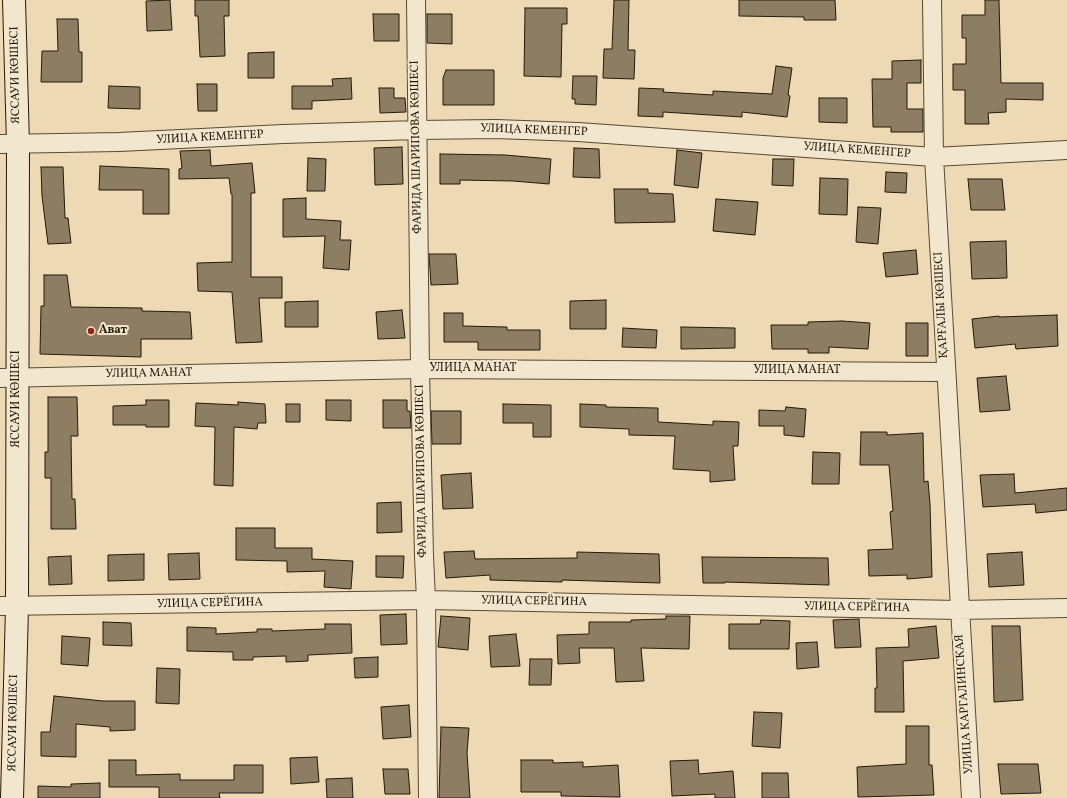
<!DOCTYPE html>
<meta charset="utf-8">
<style>
body{margin:0}
canvas{display:block;background:#edd9b4}
</style>
<canvas width="1067" height="798"></canvas>
<script>
const c = document.querySelector('canvas').getContext('2d');
c.lineJoin = 'round';
function paint(path, color) { c.fillStyle = color; c.fill(path, 'evenodd'); }
const shape = rows => new Path2D(rows.map(r => 'M' + r).join(''));
function trace(path, color, width, dash) { c.strokeStyle = color; c.lineWidth = width; c.lineCap = dash ? 'butt' : 'round'; c.setLineDash(dash || []); c.stroke(path); }
function drawText(font, color, halo, rows, align = 'center') {
  c.font = font + ' Vollkorn,serif'; c.lineWidth = 4; c.setLineDash([]); c.textBaseline = 'middle'; c.strokeStyle = halo; c.fillStyle = color; for (const [text, x, y, turn = 0] of rows) {
    c.save(); c.translate(x, y); c.rotate((+turn || 0) * Math.PI / 180); c.textAlign = isNaN(turn) ? turn : align; if (halo) c.strokeText(text, 0, 0); c.fillText(text, 0, 0); c.restore();
  }
}
const building = shape([
 [170,0,172,30,147,31,146,1,170,0],
 [195,0,229,0,229,16,224,16,225,56,200,57,198,16,195,16,195,0],
 [614,0,629,0,628,50,635,50,634,79,603,78,604,49,612,49,614,0],
 [739,0,835,0,836,20,804,20,804,17,739,16,739,0],
 [985,0,999,0,1001,83,1043,83,1043,100,1006,99,1006,112,988,113,989,124,965,124,965,90,953,90,953,64,966,64,966,38,962,38,962,15,985,15,985,0],
 [525,8,567,8,567,24,562,24,561,77,524,76,525,8],
 [373,14,399,14,399,41,374,41,373,14],
 [427,14,452,14,452,44,427,43,427,14],
 [57,19,78,19,79,52,82,52,82,82,41,82,42,51,58,51,57,19],
 [274,52,274,78,248,78,248,53,274,52],
 [921,60,921,83,907,83,907,109,923,109,923,132,891,132,891,127,873,127,872,79,892,79,892,61,921,60],
 [776,66,792,68,788,95,790,96,787,117,742,112,742,117,663,112,663,117,638,116,639,88,664,89,663,92,713,95,713,91,772,94,776,66],
 [446,70,494,70,494,105,443,105,443,78,446,70],
 [573,76,597,76,596,105,575,104,575,99,572,99,573,76],
 [351,78,352,99,312,101,312,109,292,109,292,86,333,86,332,79,351,78],
 [197,84,217,84,217,111,198,111,197,84],
 [109,86,140,87,140,109,108,108,109,86],
 [379,88,394,88,394,98,405,98,406,112,380,113,379,88],
 [819,98,847,98,847,123,819,122,819,98],
 [402,147,403,184,375,185,374,148,402,147],
 [574,148,599,149,600,178,573,177,574,148],
 [210,150,211,166,252,163,255,193,251,193,251,277,282,277,282,298,259,298,262,342,236,343,232,292,198,291,197,263,232,262,232,194,231,194,229,178,179,179,179,169,182,168,180,151,210,150],
 [677,150,702,153,698,188,674,185,677,150],
 [440,154,505,155,551,159,549,184,513,181,460,180,460,184,440,184,440,154],
 [308,158,326,159,325,191,307,191,308,158],
 [773,159,794,159,793,186,772,185,773,159],
 [100,166,169,169,169,214,143,214,143,190,99,190,100,166],
 [41,167,63,167,65,218,68,218,71,243,48,244,42,196,41,167],
 [886,172,907,173,906,193,885,192,886,172],
 [820,178,848,179,847,215,819,214,820,178],
 [968,179,1002,179,1005,210,971,210,968,179],
 [614,189,648,189,648,193,673,194,675,222,615,223,614,189],
 [306,198,306,219,341,221,340,240,351,240,349,270,323,268,325,236,283,237,283,199,306,198],
 [716,199,758,202,755,235,713,231,716,199],
 [858,207,881,208,878,244,856,242,858,207],
 [1006,241,1007,278,972,279,970,242,1006,241],
 [916,250,918,274,886,277,883,253,916,250],
 [429,254,456,254,458,284,431,285,429,254],
 [44,275,67,275,71,307,142,308,142,311,190,312,192,339,141,339,141,357,40,354,41,306,44,306,44,275],
 [606,300,606,329,570,329,570,301,606,300],
 [318,301,318,327,285,327,285,302,318,301],
 [402,310,405,338,378,339,376,312,402,310],
 [444,313,463,313,463,326,507,327,507,330,540,330,540,350,478,350,478,342,444,342,444,313],
 [1057,315,1058,346,1016,349,1015,344,975,348,972,319,999,316,999,317,1057,315],
 [842,321,870,323,868,349,829,347,829,353,808,353,808,349,772,349,771,325,808,325,808,322,842,321],
 [906,323,928,323,928,356,906,356,906,323],
 [681,327,735,328,735,348,681,349,681,327],
 [623,328,657,330,656,348,622,347,623,328],
 [1006,376,1010,410,980,412,977,378,1006,376],
 [48,397,77,397,78,436,71,436,72,499,75,499,76,529,51,529,51,478,45,478,45,452,48,452,48,397],
 [146,400,169,400,169,427,146,427,146,425,113,425,113,406,146,405,146,400],
 [326,400,351,400,351,421,326,420,326,400],
 [383,400,407,400,407,411,410,411,411,428,383,428,383,400],
 [238,402,265,404,266,423,258,423,257,429,234,427,233,486,214,485,215,427,195,426,196,403,238,405,238,402],
 [286,404,300,404,300,422,286,422,286,404],
 [503,404,551,405,551,437,533,437,533,423,503,423,503,404],
 [580,404,606,405,606,407,658,408,658,422,713,425,713,421,739,422,738,446,733,446,735,480,710,482,710,471,673,469,675,436,629,435,629,429,580,427,580,404],
 [786,407,806,409,804,437,784,435,784,426,759,426,759,410,785,411,786,407],
 [431,411,461,411,461,444,432,444,431,411],
 [861,432,887,432,887,435,923,433,924,482,928,481,930,504,932,577,907,579,907,575,869,576,868,550,893,549,890,512,893,511,889,465,860,465,861,432],
 [813,452,840,453,839,484,812,484,813,452],
 [471,473,473,508,443,509,441,475,471,473],
 [1014,474,1015,493,1067,488,1067,510,1036,513,1035,504,983,507,980,475,1014,474],
 [401,502,402,532,377,533,377,503,401,502],
 [236,528,275,528,275,548,312,548,312,559,353,561,351,589,324,587,325,571,287,572,287,561,236,560,236,528],
 [474,551,475,559,577,558,577,552,659,554,660,583,562,580,562,582,490,580,490,575,446,578,444,552,474,551],
 [1022,552,1024,585,989,587,987,554,1022,552],
 [199,553,200,579,169,580,168,554,199,553],
 [144,554,144,580,108,581,108,555,144,554],
 [71,556,72,584,49,585,48,557,71,556],
 [376,556,404,556,403,578,376,577,376,556],
 [702,557,828,558,829,585,725,582,725,583,703,583,702,557],
 [406,614,407,644,381,645,380,615,406,614],
 [441,616,470,618,468,650,438,647,441,616],
 [666,616,690,616,689,649,641,648,644,681,616,682,614,648,579,648,580,663,558,664,557,635,589,634,589,622,631,622,631,620,666,619,666,616],
 [859,619,861,647,835,648,833,620,859,619],
 [761,620,790,621,789,649,729,649,729,624,760,624,761,620],
 [103,622,131,623,132,646,103,645,103,622],
 [325,624,351,624,352,653,308,655,308,661,286,662,286,656,253,657,253,660,233,660,233,652,187,651,187,627,216,628,216,634,257,632,257,629,272,629,272,631,325,629,325,624],
 [936,626,939,658,903,661,904,712,875,712,875,688,877,688,876,648,909,647,908,629,936,626],
 [992,626,1020,626,1023,700,994,702,992,626],
 [516,634,520,666,491,667,489,636,516,634],
 [62,636,90,638,88,666,61,664,62,636],
 [817,642,819,667,797,669,796,643,817,642],
 [378,657,378,677,355,678,354,658,378,657],
 [530,659,552,659,551,685,529,685,530,659],
 [157,668,180,669,179,704,156,703,157,668],
 [54,696,103,701,135,701,135,730,110,731,110,727,76,724,76,757,41,756,41,732,50,732,54,696],
 [409,705,411,737,383,739,381,707,409,705],
 [754,712,782,713,780,748,752,746,754,712],
 [906,726,929,726,929,765,932,765,934,795,858,797,857,767,906,764,906,726],
 [441,727,469,728,467,753,470,798,439,798,441,727],
 [317,757,319,782,291,784,290,758,317,757],
 [109,760,136,760,136,775,180,774,180,780,234,780,234,765,263,765,263,793,219,793,220,798,159,798,159,787,109,787,109,760],
 [521,760,553,760,553,763,583,762,583,767,618,765,620,797,561,796,561,792,521,792,521,760],
 [698,760,699,774,733,771,735,798,715,798,715,794,672,796,670,761,698,760],
 [998,764,1038,764,1041,793,1001,794,998,764],
 [383,769,408,769,410,794,385,794,383,769],
 [762,773,788,773,789,798,762,798,762,773],
 [352,778,353,798,327,798,326,779,352,778],
 [100,783,100,798,38,798,38,786,71,787,71,784,100,783]
]);
const street = shape([
 [416,0,420,369,424,556,426,600,428,798],
 [932,0,934,157,971,798],
 [0,144,119,142,283,134,417,130,496,129,578,132,934,157,1067,150],
 [0,378,420,369,946,372],
 [0,606,426,600,959,610,1067,608]
]);
const secondary = shape([
 [12,798,17,607,18,144,14,0]
]);
const markers = [
 [91,331,4,"#8f2418"]
];
const streetNames = [
 ["ЯССАУИ КӨШЕСІ",16,75,-91],
 ["УЛИЦА КЕМЕНГЕР",534,131,2],
 ["УЛИЦА КЕМЕНГЕР",210,138,-3],
 ["ФАРИДА ШАРИПОВА КӨШЕСІ",417,147,-91],
 ["УЛИЦА КЕМЕНГЕР",857,151,4],
 ["ҚАРҒАЛЫ КӨШЕСІ",942,305,-93],
 ["УЛИЦА МАНАТ",473,369],
 ["УЛИЦА МАНАТ",797,371],
 ["УЛИЦА МАНАТ",149,374,-1],
 ["ЯССАУИ КӨШЕСІ",17,399,-90],
 ["ФАРИДА ШАРИПОВА КӨШЕСІ",422,471,-91],
 ["УЛИЦА СЕРЁГИНА",534,602,1],
 ["УЛИЦА СЕРЁГИНА",210,604,-1],
 ["УЛИЦА СЕРЁГИНА",857,608,1],
 ["УЛИЦА КАРГАЛИНСКАЯ",965,704,-94],
 ["ЯССАУИ КӨШЕСІ",14,723,-89]
];
const poiNames = [
 ["Ават",99,331]
];
paint(building, '#8d7d62');
trace(building, '#25190a', 1);
trace(street, '#574934', 20);
trace(secondary, '#25190a', 24);
trace(street, '#f3e6ce', 18);
trace(secondary, '#f3e6ce', 22);
for (const [x, y, r, color] of markers) { const dot = new Path2D(); dot.arc(x, y, r, 0, 2 * Math.PI); c.fillStyle = color; c.fill(dot); trace(dot, '#f3e6ce', 1.5); }
drawText('12px', '#25190a', '#f3e6ce', streetNames);
drawText('bold 12px', '#25190a', '#f3e6ce', poiNames, 'left');
</script>
